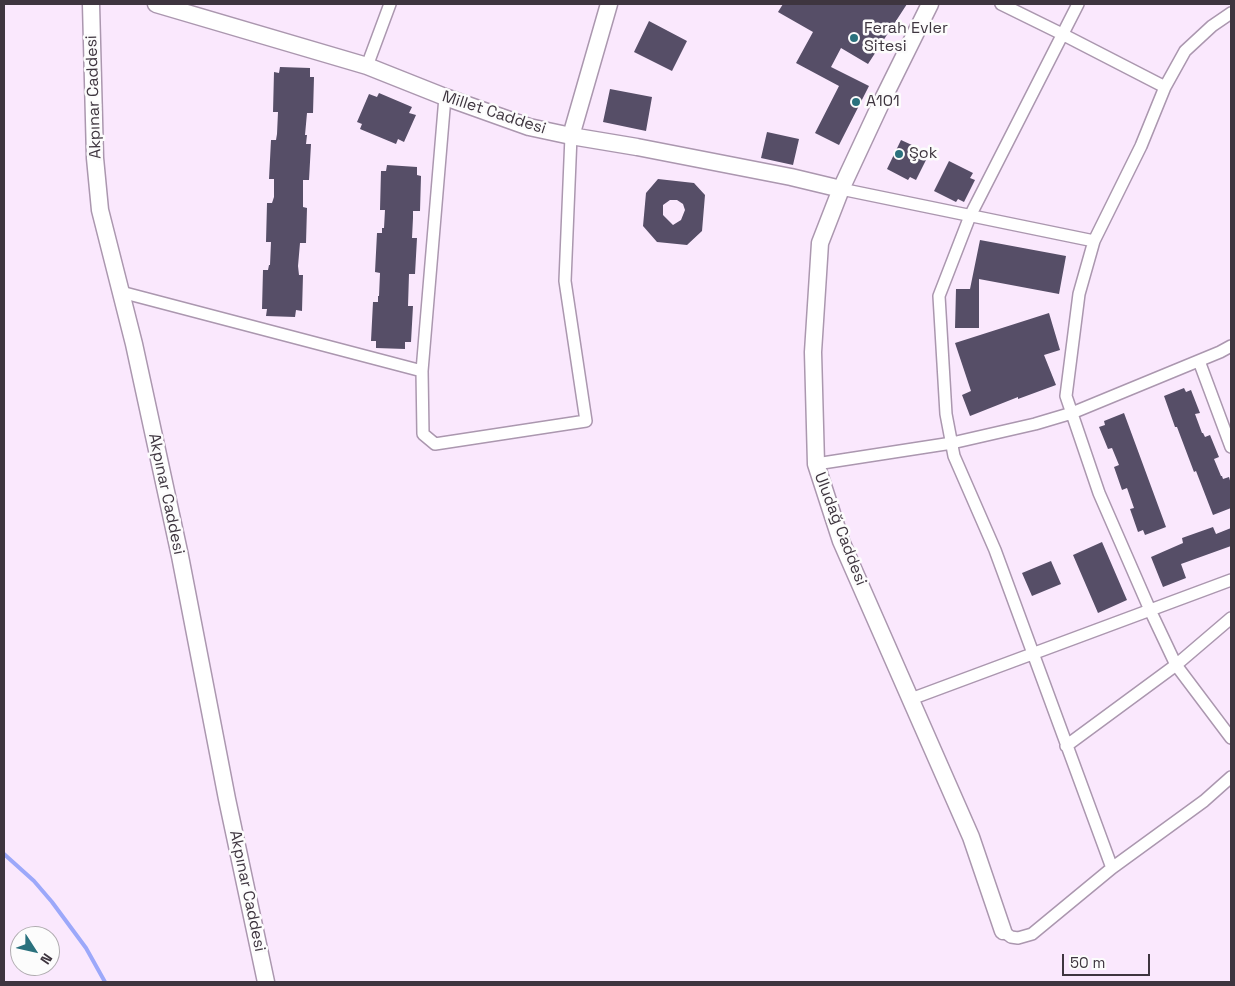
<!DOCTYPE html>
<meta charset="utf-8">
<style>
body{margin:0}
#map{position:relative;width:1235px;height:986px;overflow:hidden;background:#fae8fd;font-family:"Space Grotesk",sans-serif}
canvas{display:block}
.frame{position:absolute;inset:0;border:5px solid #3e353f;pointer-events:none}
.north{position:absolute;left:10px;top:926px;width:50px;height:50px;box-sizing:border-box;background:#fcfcfc;border:1px solid #b0acb0;border-radius:50%;rotate:125deg;font-size:14px;font-weight:700;line-height:20px;text-align:center;color:#3e353f}
.north::after{content:'';display:block;margin:auto;width:18px;height:22px;background:#2a717d;clip-path:polygon(50% 0,100% 100%,50% 72%,0 100%)}
.scale{position:absolute;left:1062px;top:954px;width:88px;height:22px;box-sizing:border-box;border:2px solid #3e353f;border-top:0;padding-left:6px;font-size:15px;line-height:18px;white-space:nowrap;color:#3e353f;-webkit-text-stroke:4px #fcfcfc;paint-order:stroke}
</style>
<div id="map">
<canvas width="1235" height="986"></canvas>
<div class="frame"></div>
<div class="north">N</div>
<div class="scale">50 m</div>
</div>
<script>
const c = document.querySelector('canvas').getContext('2d');
c.lineJoin = 'round';
const shape = rows => new Path2D(rows.map(r => 'M' + r).join(''));
function trace(path, color, width, dash) { c.strokeStyle = color; c.lineWidth = width; c.lineCap = dash ? 'butt' : 'round'; c.setLineDash(dash || []); c.stroke(path); }
function paint(path, color) { c.fillStyle = color; c.fill(path, 'evenodd'); }
function drawText(font, color, halo, rows, align = 'center') {
  c.font = font + ' "Space Grotesk",sans-serif'; c.lineWidth = 5; c.setLineDash([]); c.textBaseline = 'middle'; c.strokeStyle = halo; c.fillStyle = color; for (const [text, x, y, turn = 0] of rows) {
    c.save(); c.translate(x, y); c.rotate((+turn || 0) * Math.PI / 180); c.textAlign = isNaN(turn) ? turn : align; if (halo) c.strokeText(text, 0, 0); c.fillText(text, 0, 0); c.restore();
  }
}
const stream = shape([
 [4,854,34,881,52,902,86,948,105,982]
]);
const building = shape([
 [783,4,907,4,868,64,841,48,831,67,869,86,839,145,815,133,839,86,796,63,813,32,778,12],
 [649,21,687,41,672,71,634,52],
 [280,67,310,68,310,77,314,77,313,113,307,113,305,135,307,135,306,144,311,144,309,180,303,180,303,207,307,208,306,243,300,243,298,266,299,275,303,275,302,311,296,310,295,317,266,316,267,309,262,309,263,270,268,270,269,265,270,265,271,242,266,242,267,203,272,203,274,197,274,179,269,179,271,140,276,140,277,134,278,112,273,112,274,72,279,73],
 [610,89,652,97,646,131,603,122],
 [379,93,412,107,409,113,416,115,404,142,398,139,396,144,360,129,362,124,357,122,369,94,377,97],
 [767,132,799,139,793,165,761,158],
 [901,140,925,151,922,156,927,158,916,180,910,177,908,180,887,169],
 [949,161,973,173,970,178,975,180,964,202,958,199,956,202,934,191],
 [387,165,417,167,417,175,421,176,420,211,413,211,413,218,412,238,417,238,415,274,409,274,408,306,413,306,411,342,405,342,405,349,376,348,376,341,371,341,373,302,378,302,378,296,379,296,380,273,375,272,377,233,382,233,382,228,384,228,385,210,380,210,381,171,386,171],
 [658,179,694,183,705,195,702,231,687,245,657,242,643,226,646,193],
 [670,200,677,200,683,204,685,210,681,220,673,225,663,215,663,205],
 [980,240,1066,256,1059,294,979,279,979,328,955,328,956,289,970,289],
 [1049,313,1060,350,1044,355,1056,385,1018,399,1018,397,970,416,962,395,971,391,955,343],
 [1184,388,1186,392,1191,390,1200,413,1195,414,1202,433,1203,433,1205,437,1210,435,1219,457,1214,459,1221,476,1222,476,1223,479,1229,477,1231,484,1231,508,1213,515,1196,471,1194,472,1177,427,1175,427,1164,396],
 [1124,413,1166,527,1145,535,1143,530,1138,532,1130,509,1134,508,1127,488,1122,490,1114,467,1119,465,1112,448,1108,449,1099,427,1105,425,1104,421],
 [1213,527,1216,534,1231,528,1231,546,1181,564,1186,578,1163,587,1151,557,1183,543,1182,538],
 [1102,542,1127,600,1098,613,1073,555],
 [1051,561,1061,584,1032,596,1022,573]
]);
const street = shape([
 [1001,4,1062,34,1165,87],
 [1078,4,970,216,939,296,946,414,954,456,995,550,1112,868],
 [1231,13,1212,26,1185,51,1165,87,1141,146,1094,241,1079,294,1066,396,1099,493,1150,610,1176,665,1231,738],
 [367,66,390,4],
 [445,97,422,371,423,434,435,444,586,421,565,281,571,136],
 [841,189,1094,241],
 [121,292,422,371],
 [1199,361,1231,447],
 [816,464,952,443,1035,424,1072,413,1220,352,1231,346],
 [911,699,1231,580],
 [1066,746,1176,665,1231,618],
 [1003,931,1011,937,1018,938,1032,934,1112,868,1204,801,1231,777]
]);
const secondary = shape([
 [91,4,95,158,100,210,134,344,180,556,227,799,266,982],
 [156,4,367,66,445,97,529,127,571,136,637,147,791,177,841,189],
 [930,4,882,101,841,189,820,243,813,352,816,464,841,541,971,837,1003,931],
 [571,136,609,4]
]);
const markers = [
 [854,38,5,"#2a717d"],
 [856,102,5,"#2a717d"],
 [899,154,5,"#2a717d"]
];
const poiNames = [
 ["Ferah Evler",864,29],
 ["Sitesi",864,47],
 ["A101",866,102],
 ["Şok",909,154]
];
const streetNames = [
 ["Akpınar Caddesi",94,97,-92],
 ["Millet Caddesi",494,113,18],
 ["Akpınar Caddesi",166,494,78],
 ["Uludağ Caddesi",840,529,69],
 ["Akpınar Caddesi",247,891,78]
];
trace(stream, '#9ca8fa', 4);
paint(building, '#564e67');
trace(street, '#ab97af', 14);
trace(secondary, '#ab97af', 19);
trace(street, '#fff', 11);
trace(secondary, '#fff', 16);
for (const [x, y, r, color] of markers) { const dot = new Path2D(); dot.arc(x, y, r, 0, 2 * Math.PI); c.fillStyle = color; c.fill(dot); trace(dot, '#fcfcfc', 2); }
drawText('16px', '#3e353f', '#fcfcfc', poiNames, 'left');
drawText('16px', '#3e353f', '#fcfcfc', streetNames);
</script>
